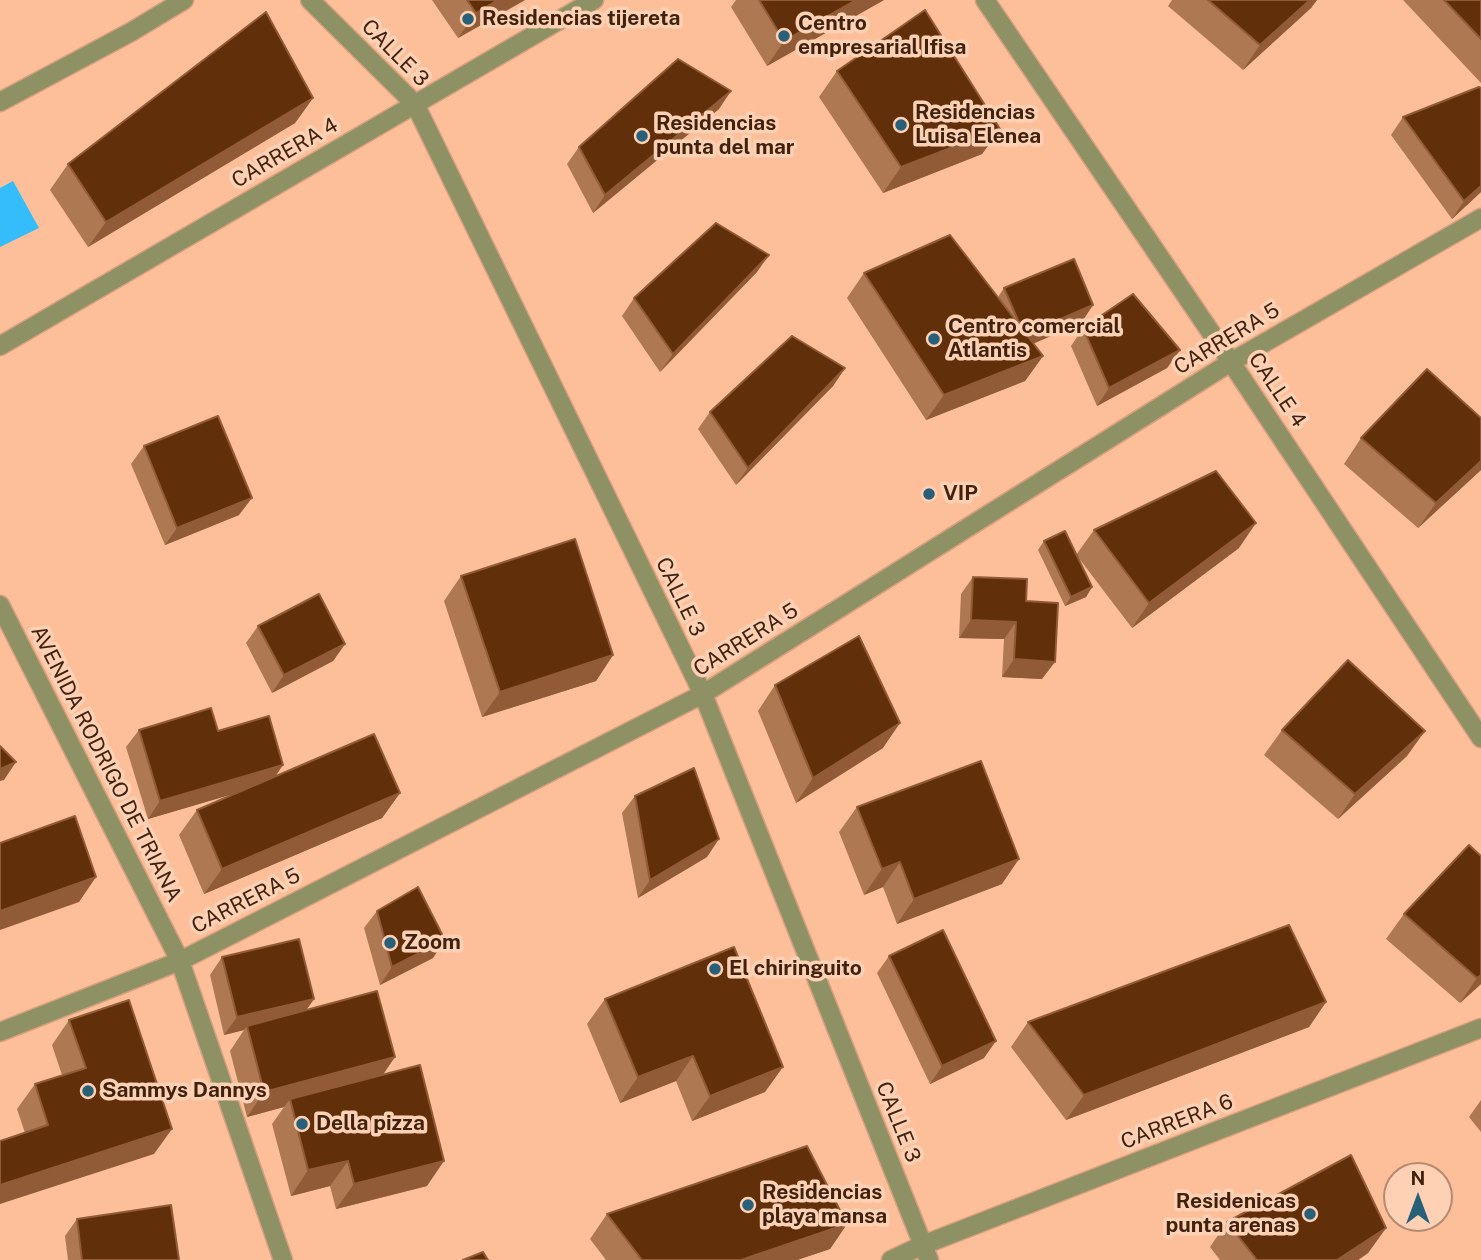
<!DOCTYPE html>
<style>
body{margin:0}
#map{position:relative;width:1481px;height:1260px;overflow:hidden;background:#fcbf9a;font-family:"Public Sans",sans-serif}
canvas{display:block}
.north{position:absolute;left:1383px;top:1162px;width:70px;height:70px;box-sizing:border-box;background:#fed0b4;border:2px solid #b28b72;border-radius:50%;rotate:0deg;font-size:19px;font-weight:700;line-height:28px;text-align:center;color:#3f230f}
.north::after{content:'';display:block;margin:auto;width:24px;height:32px;background:#285f79;clip-path:polygon(50% 0,100% 100%,50% 72%,0 100%)}
</style>
<div id="map">
<canvas width="1481" height="1260"></canvas>
<div class="north">N</div>
</div>
<script>
const c = document.querySelector('canvas').getContext('2d');
c.lineJoin = 'round';
function paint(path, color) { c.fillStyle = color; c.fill(path, 'evenodd'); }
const shape = rows => new Path2D(rows.map(r => 'M' + r).join(''));
function trace(path, color, width, dash) { c.strokeStyle = color; c.lineWidth = width; c.lineCap = dash ? 'butt' : 'round'; c.setLineDash(dash || []); c.stroke(path); }
function drawText(font, color, halo, rows, align = 'center') {
  c.font = font + ' "Public Sans",sans-serif'; c.lineWidth = 7; c.setLineDash([]); c.textBaseline = 'middle'; c.strokeStyle = halo; c.fillStyle = color; for (const [text, x, y, turn = 0] of rows) {
    c.save(); c.translate(x, y); c.rotate((+turn || 0) * Math.PI / 180); c.textAlign = isNaN(turn) ? turn : align; if (halo) c.strokeText(text, 0, 0); c.fillText(text, 0, 0); c.restore();
  }
}
const water = shape([
 [13,181,39,228,0,247,0,188]
]);
const minor = shape([
 [310,0,415,104,703,694,929,1260],
 [985,0,1231,362,1481,738],
 [0,102,131,32,184,0],
 [0,346,594,0],
 [0,605,180,961,283,1260],
 [0,1032,180,961,703,694,1231,362,1481,218],
 [891,1260,923,1245,1481,1028]
]);
const wall = shape([
 [432,0,525,0,458,38],
 [736,0,884,0,767,66,731,7],
 [1172,0,1317,0,1311,8,1243,70,1168,6],
 [1403,0,1481,0,1481,83],
 [837,71,1000,129,982,154,883,193,819,97],
 [1481,88,1481,192,1452,219,1391,135,1403,117],
 [313,98,295,123,88,247,50,190,68,164],
 [719,109,593,213,567,164,579,147],
 [757,272,660,372,622,316,634,298],
 [864,273,998,297,1004,288,1093,305,1081,323,1033,343,1043,356,1025,381,926,420,847,298],
 [1083,328,1180,350,1167,368,1097,406,1071,346],
 [845,368,833,386,736,485,698,429,710,412],
 [1481,418,1481,470,1418,528,1344,464,1361,438],
 [144,446,239,515,165,545,131,464],
 [1094,530,1239,548,1132,628,1078,557,1092,587,1086,597,1065,606,1038,550,1044,541,1076,555],
 [461,576,613,655,596,681,482,717,444,601],
 [973,577,1026,601,1042,679,1002,677,1004,639,959,638,961,594],
 [258,626,345,644,333,661,272,693,246,643],
 [775,685,883,748,796,803,758,711],
 [139,730,218,731,275,777,400,793,382,818,204,894,179,835,197,810,239,792,148,819,126,747],
 [1282,730,1407,756,1338,819,1264,755],
 [635,796,707,857,638,898,622,813],
 [857,807,1002,884,897,924,883,887,864,895,839,832],
 [1481,856,1481,984,1460,1003,1386,939,1404,914],
 [377,911,433,958,380,985,364,928],
 [889,956,984,1058,930,1084,877,973],
 [222,957,314,999,306,1010,383,1075,427,1186,336,1209,330,1186,291,1196,272,1124,284,1107,247,1117,230,1051,244,1030,224,1035,210,975],
 [605,999,765,1092,692,1121,676,1081,620,1103,587,1024],
 [1326,1002,1309,1027,1066,1120,1011,1047,1028,1022],
 [69,1020,154,1154,25,1133,17,1109,35,1084,62,1075,52,1045],
 [1481,1100,1481,1132,1469,1117],
 [607,1214,847,1224,830,1249,797,1260,606,1260,590,1239],
 [77,1219,179,1260,68,1260,65,1236],
 [1227,1222,1386,1228,1368,1253,1358,1260,1220,1260,1210,1247]
]);
const shadedWall = shape([
 [498,0,525,0,458,38,476,13],
 [856,0,884,0,767,66,784,41],
 [1310,0,1317,0,1311,8,1243,70,1260,45],
 [731,91,719,109,593,213,605,195],
 [313,98,295,123,88,247,106,222],
 [1000,129,982,154,883,193,901,167],
 [1481,186,1481,192,1452,219,1464,201],
 [769,255,757,272,660,372,673,354],
 [1093,305,1081,323,1012,353,1024,335],
 [1180,350,1167,368,1097,406,1109,388],
 [1043,356,1025,381,926,420,944,395],
 [845,368,833,386,736,485,748,468],
 [1481,461,1481,470,1418,528,1436,503],
 [252,498,239,515,165,545,177,528],
 [1256,523,1239,548,1132,628,1149,603],
 [1092,587,1086,597,1065,606,1071,597],
 [971,620,1016,622,1004,639,959,638],
 [345,644,333,661,272,693,284,675],
 [613,655,596,681,482,717,500,692],
 [1014,659,1055,662,1042,679,1002,677],
 [900,723,883,748,796,803,813,778],
 [1425,731,1407,756,1338,819,1355,794],
 [16,762,4,780,0,781,0,769],
 [283,765,271,783,148,819,160,801],
 [400,793,382,818,204,894,222,869],
 [719,839,707,857,638,898,650,880],
 [1019,859,1002,884,897,924,914,899],
 [900,862,883,887,864,895,882,869],
 [96,877,79,902,0,930,0,911],
 [445,940,433,958,380,985,392,967],
 [1481,975,1481,984,1460,1003,1477,978],
 [314,999,302,1016,247,1026,244,1030,224,1035,237,1017],
 [1326,1002,1309,1027,1066,1120,1084,1095],
 [996,1041,984,1058,930,1084,942,1066],
 [693,1056,676,1081,620,1103,638,1077],
 [395,1057,378,1082,290,1099,284,1107,247,1117,264,1092],
 [783,1067,765,1092,692,1121,710,1096],
 [172,1129,154,1154,0,1204,0,1185],
 [348,1161,330,1186,291,1196,308,1170],
 [444,1161,427,1186,336,1209,354,1184],
 [847,1224,830,1249,797,1260,741,1260],
 [1386,1228,1368,1253,1358,1260,1337,1260]
]);
const building = shape([
 [467,0,498,0,476,13,467,0],
 [759,0,856,0,784,41,759,0],
 [1208,0,1310,0,1260,45,1208,0],
 [1444,0,1481,0,1481,39,1444,0],
 [925,10,1000,129,901,167,837,71,925,10],
 [266,12,313,98,106,222,68,164,266,12],
 [678,59,731,91,605,195,579,147,678,59],
 [1479,87,1481,88,1481,186,1464,201,1403,117,1479,87],
 [716,223,769,255,673,354,634,298,716,223],
 [950,235,1043,356,944,395,864,273,950,235],
 [1074,259,1093,305,1026,334,1021,327,1004,288,1074,259],
 [1133,294,1180,350,1109,388,1083,328,1133,294],
 [792,336,845,368,748,468,710,412,792,336],
 [1427,369,1481,418,1481,461,1436,503,1361,438,1427,369],
 [218,416,252,498,177,528,144,446,218,416],
 [1216,471,1256,523,1149,603,1094,530,1216,471],
 [1065,531,1092,587,1071,597,1044,541,1065,531],
 [575,539,613,655,500,692,461,576,575,539],
 [973,577,1027,579,1026,601,1058,603,1055,662,1014,659,1016,622,971,620,973,577],
 [319,594,345,644,284,675,258,626,319,594],
 [859,636,900,723,813,778,775,685,859,636],
 [1348,660,1425,731,1355,794,1282,730,1348,660],
 [211,708,218,731,269,716,283,765,160,801,139,730,211,708],
 [374,734,400,793,222,869,197,810,374,734],
 [0,746,16,762,0,769,0,746],
 [981,761,1019,859,914,899,900,862,882,869,857,807,981,761],
 [694,768,719,839,650,880,635,796,694,768],
 [75,816,96,877,0,911,0,843,75,816],
 [1469,845,1481,856,1481,975,1477,978,1404,914,1469,845],
 [418,887,445,940,392,967,377,911,418,887],
 [1289,925,1326,1002,1084,1095,1028,1022,1289,925],
 [943,930,996,1041,942,1066,889,956,943,930],
 [299,939,314,999,237,1017,222,957,299,939],
 [734,947,783,1067,710,1096,693,1056,638,1077,605,999,734,947],
 [377,991,395,1057,264,1092,247,1026,377,991],
 [129,1000,172,1129,0,1185,0,1141,48,1125,35,1084,86,1068,69,1020,129,1000],
 [420,1065,444,1161,354,1184,348,1161,308,1170,290,1099,420,1065],
 [807,1146,847,1224,741,1260,642,1260,607,1214,807,1146],
 [1351,1155,1386,1228,1337,1260,1257,1260,1227,1222,1351,1155],
 [171,1205,179,1260,82,1260,77,1219,171,1205],
 [483,1252,488,1260,463,1260,483,1252]
]);
const markers = [
 [468,19,7,"#285f79"],
 [784,36,7,"#285f79"],
 [901,125,7,"#285f79"],
 [642,136,7,"#285f79"],
 [934,339,7,"#285f79"],
 [929,494,7,"#285f79"],
 [390,943,7,"#285f79"],
 [715,969,7,"#285f79"],
 [88,1091,7,"#285f79"],
 [302,1124,7,"#285f79"],
 [748,1205,7,"#285f79"],
 [1310,1214,7,"#285f79"]
];
const poiNames = [
 ["Residencias tijereta",482,19],
 ["Centro",798,24],
 ["empresarial Ifisa",798,48],
 ["Residencias",915,113],
 ["Luisa Elenea",915,137],
 ["Residencias",656,124],
 ["punta del mar",656,148],
 ["Centro comercial",948,327],
 ["Atlantis",948,351],
 ["VIP",943,494],
 ["Zoom",404,943],
 ["El chiringuito",729,969],
 ["Sammys Dannys",102,1091],
 ["Della pizza",316,1124],
 ["Residencias",762,1193],
 ["playa mansa",762,1217],
 ["Residenicas",1296,1202,"right"],
 ["punta arenas",1296,1226,"right"]
];
const streetNames = [
 ["CALLE 3",395,53,45],
 ["CARRERA 4",285,153,-30],
 ["CARRERA 5",1227,339,-31],
 ["CALLE 4",1277,390,56],
 ["CALLE 3",680,597,64],
 ["CARRERA 5",746,640,-32],
 ["AVENIDA RODRIGO DE TRIANA",106,764,63],
 ["CARRERA 5",246,901,-27],
 ["CALLE 3",898,1122,68],
 ["CARRERA 6",1177,1122,-21]
];
paint(water, '#34bdfa');
trace(minor, '#d6a07e', 21);
trace(minor, '#8d9164', 18);
paint(wall, '#ae7852');
paint(shadedWall, '#905b36');
paint(building, '#61300b');
trace(building, '#905b36', 2);
for (const [x, y, r, color] of markers) { const dot = new Path2D(); dot.arc(x, y, r, 0, 2 * Math.PI); c.fillStyle = color; c.fill(dot); trace(dot, '#fed0b4', 2.5); }
drawText('bold 21px', '#3f230f', '#fed0b4', poiNames, 'left');
drawText('21px', '#3f230f', '#fed0b4', streetNames);
</script>
